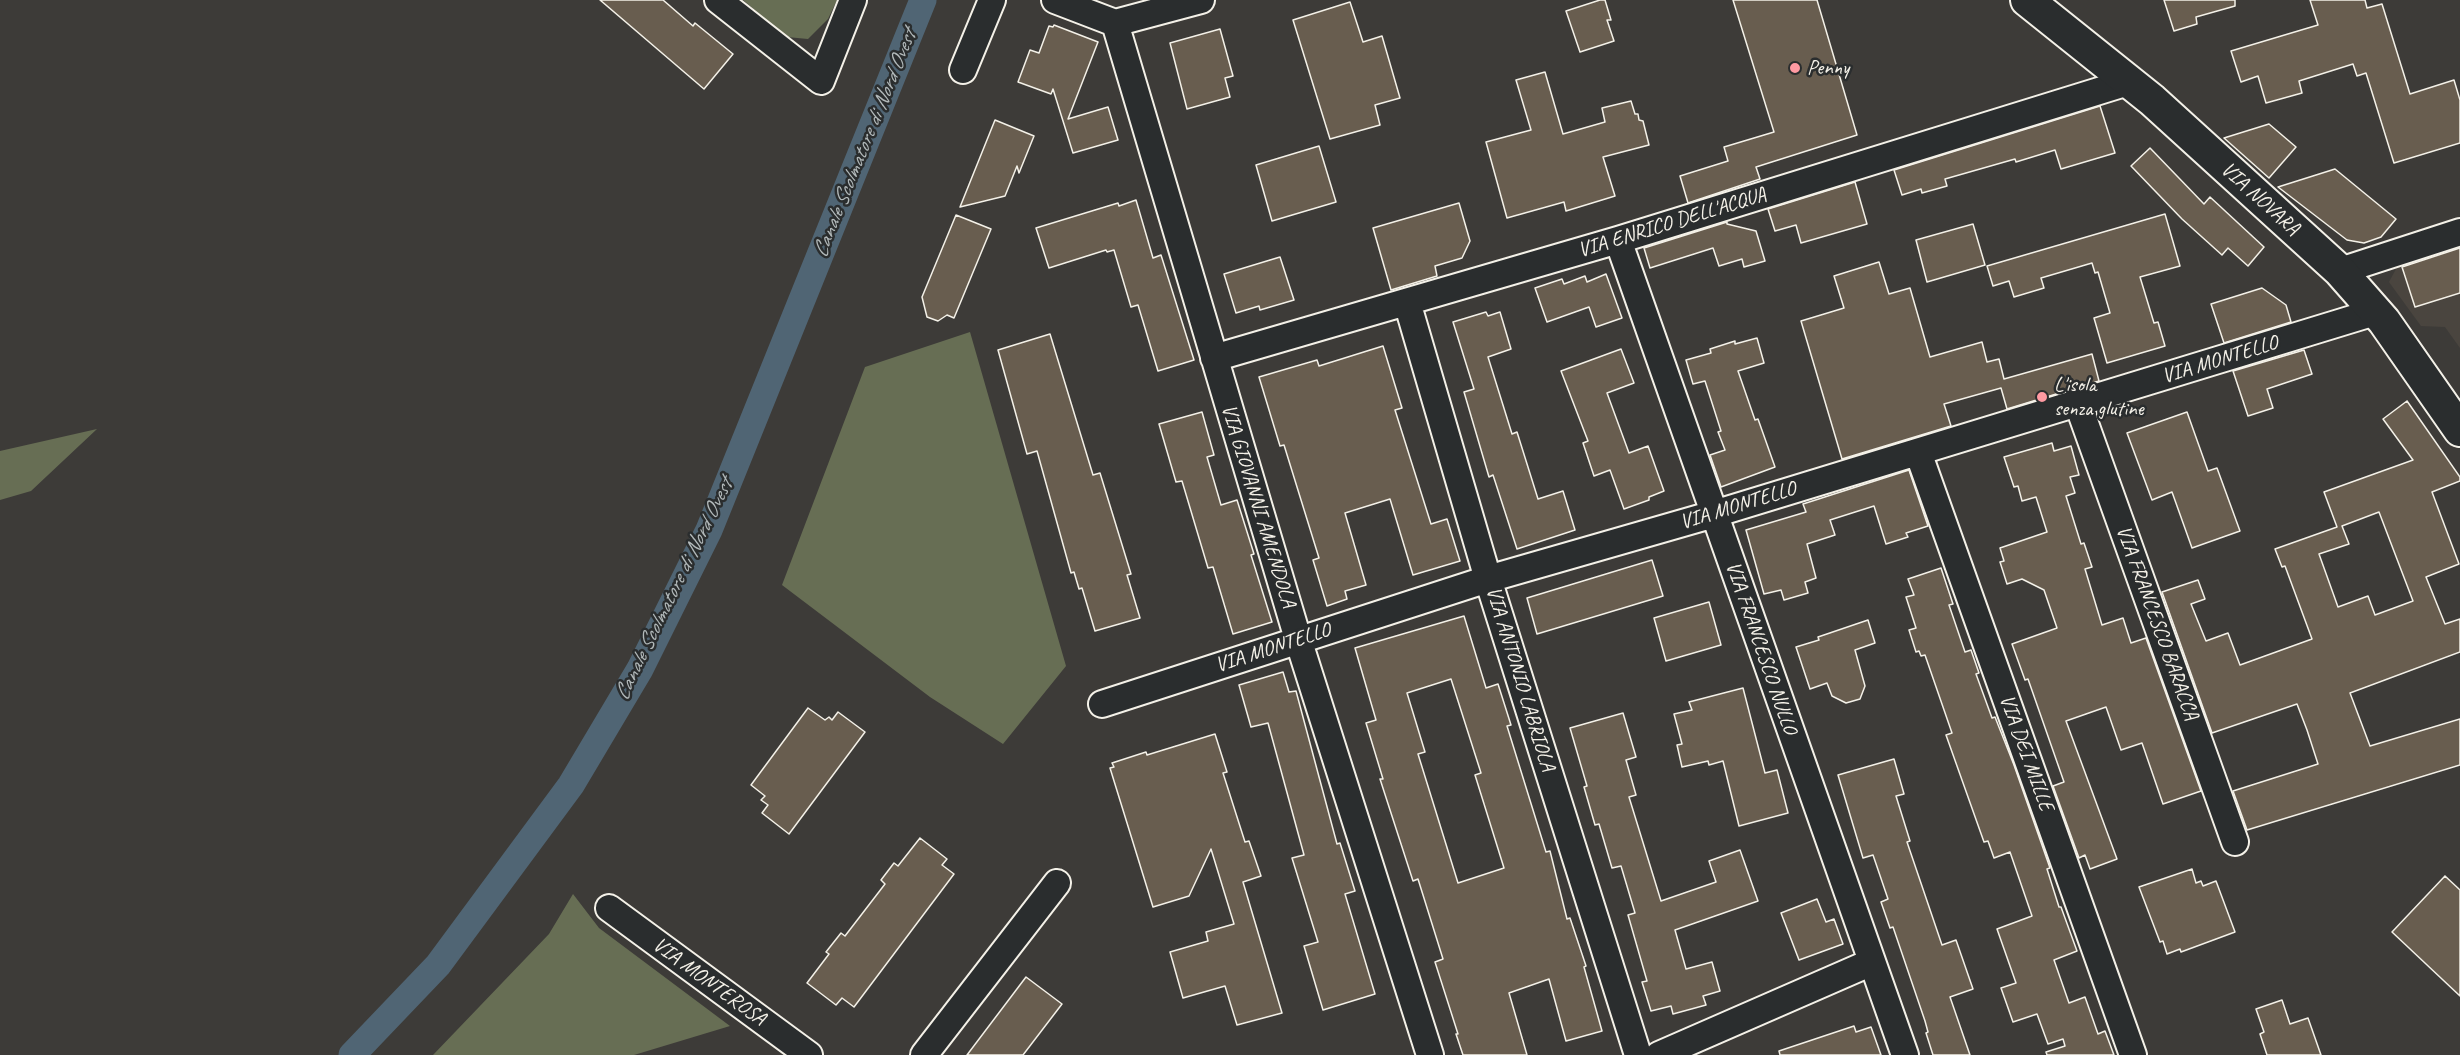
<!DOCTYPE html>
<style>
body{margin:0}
canvas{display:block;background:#3d3b38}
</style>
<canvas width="2460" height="1055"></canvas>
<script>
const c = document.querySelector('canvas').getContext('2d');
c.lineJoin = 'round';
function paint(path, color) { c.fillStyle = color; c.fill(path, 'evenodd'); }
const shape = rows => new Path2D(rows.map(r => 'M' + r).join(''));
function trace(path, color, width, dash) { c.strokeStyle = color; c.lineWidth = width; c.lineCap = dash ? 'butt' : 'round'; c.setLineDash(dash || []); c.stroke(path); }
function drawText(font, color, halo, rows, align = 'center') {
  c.font = font + ' Caveat,sans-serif'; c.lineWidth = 5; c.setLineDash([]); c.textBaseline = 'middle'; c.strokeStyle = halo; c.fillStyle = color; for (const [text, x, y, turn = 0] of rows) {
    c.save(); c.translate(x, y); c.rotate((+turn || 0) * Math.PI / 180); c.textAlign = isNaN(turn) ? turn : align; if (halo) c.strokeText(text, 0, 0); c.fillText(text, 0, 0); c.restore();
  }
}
const built = shape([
 [2460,240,2460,348,2445,327,2421,326,2389,282,2396,269,2401,264]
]);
const green = shape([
 [743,0,837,0,828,19,808,39,787,37],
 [970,332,1066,666,1003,744,930,697,782,585,865,367],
 [97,429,31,491,0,500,0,451],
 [573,894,599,928,730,1026,634,1055,433,1055,549,934]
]);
const canal = shape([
 [352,1055,438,965,571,785,640,669,709,530,923,0]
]);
const building = shape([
 [600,0,663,0,693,26,695,23,733,54,704,89,600,0],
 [1600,0,1605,0,1611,20,1607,20,1614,41,1580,52,1566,11,1600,0],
 [1733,0,1817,0,1857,135,1756,167,1760,179,1688,203,1680,176,1728,161,1724,147,1774,132,1733,0],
 [2164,0,2235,0,2235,6,2196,17,2197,24,2174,31,2164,0],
 [2310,0,2365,0,2367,8,2382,4,2410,94,2454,80,2460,100,2460,143,2394,163,2366,73,2357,76,2353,64,2299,81,2302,93,2266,103,2258,76,2241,82,2231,51,2318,25,2310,0],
 [1350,2,1363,42,1382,36,1400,98,1375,105,1380,125,1330,139,1293,20,1350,2],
 [1054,25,1098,42,1068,119,1108,107,1118,140,1073,153,1053,89,1051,94,1018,82,1030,50,1039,53,1049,26,1053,27,1054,25],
 [1220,29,1233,76,1225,78,1230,97,1187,109,1170,43,1220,29],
 [1545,72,1563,134,1605,122,1602,108,1631,101,1635,114,1638,114,1639,120,1643,121,1649,145,1603,157,1615,196,1566,211,1564,202,1507,218,1486,142,1531,130,1516,80,1545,72],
 [2100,106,2115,153,2061,169,2055,150,2016,162,2015,159,1945,179,1947,186,1922,193,1921,189,1902,195,1894,170,2100,106],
 [995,120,1034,136,1019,173,1017,166,1005,196,960,207,995,120],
 [2269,124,2296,147,2269,178,2224,138,2269,124],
 [1319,146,1336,202,1272,221,1256,165,1319,146],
 [2150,148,2204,204,2210,197,2264,247,2248,266,2228,248,2222,255,2182,219,2131,166,2150,148],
 [2335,169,2396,219,2381,237,2364,243,2347,240,2278,187,2335,169],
 [1855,182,1867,224,1801,243,1796,225,1775,231,1768,209,1855,182],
 [1136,200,1153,258,1161,255,1194,360,1158,371,1138,305,1131,307,1114,250,1107,252,1106,250,1049,268,1036,228,1118,203,1119,206,1136,200],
 [1459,203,1470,241,1462,258,1435,266,1437,276,1391,290,1373,228,1459,203],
 [2165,214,2180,266,2140,277,2154,323,2158,322,2165,346,2107,363,2094,318,2110,313,2098,272,2095,273,2092,263,2041,278,2044,288,2014,297,2009,281,1993,286,1987,266,2165,214],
 [956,215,991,229,954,318,947,315,938,321,927,317,922,297,956,215],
 [1727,222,1727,224,1756,231,1765,261,1744,267,1742,259,1719,266,1713,248,1650,268,1644,248,1727,222],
 [1973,224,1985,265,1927,282,1916,240,1973,224],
 [2460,248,2460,293,2415,307,2402,267,2460,248],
 [1280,257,1294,300,1260,310,1259,306,1236,313,1224,274,1280,257],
 [1879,262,1889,294,1910,288,1930,357,1982,342,1987,362,1999,359,2004,379,2092,354,2099,381,2007,409,2001,388,1944,404,1951,426,1842,459,1801,321,1844,308,1834,276,1879,262],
 [1606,274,1622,318,1596,327,1589,307,1547,322,1535,288,1562,279,1564,284,1585,276,1587,282,1606,274],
 [2262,288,2286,305,2291,322,2224,343,2211,304,2262,288],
 [1486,312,1488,316,1500,312,1511,349,1488,357,1512,434,1517,432,1538,499,1563,491,1575,530,1517,549,1493,475,1489,477,1464,392,1474,389,1453,322,1486,312],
 [1050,334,1093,475,1100,473,1131,574,1127,575,1140,618,1095,631,1082,588,1079,589,1074,572,1071,573,1037,451,1027,454,998,350,1050,334],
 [1757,338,1764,363,1738,371,1755,420,1758,419,1775,467,1721,487,1710,455,1725,450,1718,432,1721,431,1705,381,1693,384,1686,360,1711,353,1710,349,1735,341,1735,344,1757,338],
 [1383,346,1402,408,1395,410,1431,524,1447,519,1460,561,1413,575,1390,499,1345,513,1366,585,1345,591,1347,599,1327,606,1313,560,1319,558,1284,445,1280,446,1259,377,1317,360,1319,366,1383,346],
 [1621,349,1634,383,1607,393,1629,453,1648,446,1664,491,1649,497,1649,500,1624,509,1610,470,1594,476,1583,443,1588,441,1561,371,1621,349],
 [2304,350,2312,374,2267,389,2273,408,2248,416,2233,371,2304,350],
 [2407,401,2460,477,2460,481,2432,492,2459,564,2426,577,2445,624,2460,619,2460,652,2350,693,2370,746,2460,719,2460,765,2247,830,2233,791,2318,764,2307,730,2297,704,2212,733,2162,592,2198,580,2205,599,2191,604,2206,641,2228,633,2240,665,2312,639,2285,566,2282,567,2275,549,2337,527,2324,492,2413,460,2383,419,2407,401],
 [2379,512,2413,601,2375,615,2368,596,2338,607,2319,554,2349,544,2342,526,2379,512],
 [1202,412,1214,455,1207,457,1221,505,1237,500,1254,554,1251,555,1272,622,1233,634,1213,567,1208,568,1182,481,1176,482,1159,424,1202,412],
 [2187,412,2208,471,2217,468,2240,531,2192,548,2172,492,2152,500,2127,433,2187,412],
 [2052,443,2054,451,2071,446,2079,475,2070,477,2075,493,2066,496,2081,544,2084,543,2092,567,2085,569,2102,625,2123,618,2131,643,2146,638,2201,791,2163,804,2142,743,2121,750,2106,707,2066,721,2117,859,2090,869,2085,855,2079,858,2053,786,2064,782,2028,679,2025,680,2012,644,2057,628,2044,590,2022,579,2007,584,2000,562,2004,561,2000,548,2047,532,2036,497,2022,501,2018,486,2014,487,2004,457,2052,443],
 [1909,470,1928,526,1906,533,1908,537,1886,544,1874,506,1830,520,1835,535,1807,544,1816,578,1805,582,1808,593,1784,600,1781,590,1764,594,1746,530,1806,512,1803,504,1909,470],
 [1652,560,1663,596,1537,634,1527,598,1652,560],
 [1941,568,1953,604,1949,605,1965,652,1971,650,1979,673,1976,674,1992,718,1995,717,2014,765,2050,868,2047,869,2059,907,2061,907,2077,951,2054,960,2069,1003,2085,997,2098,1034,2105,1031,2114,1055,2047,1055,2046,1052,2065,1046,2063,1039,2048,1044,2037,1014,2013,1022,2001,988,2016,983,1997,929,2032,916,2010,852,1994,858,1988,841,1984,842,1946,735,1952,733,1925,655,1921,656,1919,651,1916,652,1909,630,1916,628,1906,597,1914,595,1908,579,1941,568],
 [1709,602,1721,645,1666,661,1654,618,1709,602],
 [1464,616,1486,688,1498,684,1511,725,1507,726,1546,852,1550,851,1567,919,1570,918,1586,966,1584,967,1602,1031,1566,1041,1549,979,1509,993,1527,1055,1463,1055,1456,1034,1458,1034,1435,962,1443,959,1418,879,1413,881,1380,779,1383,779,1366,723,1376,720,1355,648,1464,616],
 [1451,679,1481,773,1475,775,1504,868,1458,883,1418,754,1425,752,1407,693,1451,679],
 [1868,620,1875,643,1855,650,1865,686,1860,699,1846,703,1832,696,1827,683,1810,689,1796,647,1819,640,1818,637,1868,620],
 [1283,672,1289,692,1296,691,1337,844,1340,843,1355,891,1345,894,1375,994,1323,1010,1304,946,1318,942,1292,858,1304,855,1268,723,1251,727,1239,685,1283,672],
 [1743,688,1765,773,1777,770,1788,813,1739,826,1723,761,1709,765,1708,761,1682,767,1677,745,1682,744,1674,714,1692,710,1689,702,1743,688],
 [808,708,825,720,829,717,832,720,838,712,865,732,789,834,762,813,768,805,761,800,765,796,751,785,808,708],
 [1623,713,1636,757,1626,760,1636,795,1629,797,1661,901,1716,882,1709,861,1740,850,1758,901,1675,930,1686,969,1712,962,1720,991,1703,996,1706,1005,1673,1014,1671,1006,1651,1011,1642,982,1647,981,1628,915,1635,913,1621,866,1612,868,1599,824,1595,825,1584,787,1587,786,1570,728,1623,713],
 [1215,734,1227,772,1223,773,1245,842,1249,841,1261,876,1243,882,1282,1013,1237,1025,1225,986,1183,998,1170,952,1208,941,1206,932,1234,924,1211,849,1189,896,1153,907,1110,768,1114,767,1112,763,1146,752,1147,755,1215,734],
 [1894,759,1904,794,1896,796,1910,841,1907,842,1942,945,1956,940,1973,989,1950,997,1970,1055,1933,1055,1926,1033,1928,1032,1925,1021,1893,927,1890,928,1881,902,1888,899,1873,855,1863,858,1838,775,1894,759],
 [920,838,947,859,942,865,954,874,854,1007,842,998,836,1005,807,983,829,954,826,952,841,933,845,936,885,884,881,880,894,863,898,866,920,838],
 [2192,869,2196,883,2201,881,2203,886,2216,881,2235,932,2181,952,2180,949,2167,954,2163,941,2160,942,2139,887,2192,869],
 [2445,876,2460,890,2460,996,2392,932,2445,876],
 [1817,899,1826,922,1834,919,1843,944,1799,960,1781,913,1817,899],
 [1026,977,1062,1004,1023,1055,967,1055,1026,977],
 [2282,1000,2290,1024,2308,1018,2321,1055,2267,1055,2260,1034,2264,1032,2256,1009,2282,1000],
 [1854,1026,1856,1032,1871,1027,1881,1055,1780,1055,1779,1051,1854,1026]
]);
const minor = shape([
 [718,0,821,81,853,0],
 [1055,0,1115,23,1201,0],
 [1115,23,1298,639,1430,1055],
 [963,70,992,0],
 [1618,240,1905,1055],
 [2340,271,2460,232],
 [1407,302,1488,579,1638,1055],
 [1214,358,1618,240,2128,82],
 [2078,404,2235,842],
 [1918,452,2133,1055],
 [1102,704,1488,579,1714,514,2375,312],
 [609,908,809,1055],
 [924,1055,1057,883],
 [1659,1055,1872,962]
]);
const tertiary = shape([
 [2027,0,2152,100,2340,271,2384,321,2460,430]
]);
const markers = [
 [1795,68,6,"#ff9aa2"],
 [2042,397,6,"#ff9aa2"]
];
const poiNames = [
 ["Penny",1807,68],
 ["L'isola",2054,385],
 ["senza glutine",2054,409]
];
const streetNames = [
 ["VIA NOVARA",2260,199,42],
 ["VIA ENRICO DELL'ACQUA",1672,223,-17],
 ["VIA MONTELLO",2220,360,-17],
 ["VIA GIOVANNI AMENDOLA",1258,506,73],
 ["VIA MONTELLO",1738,506,-17],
 ["VIA FRANCESCO BARACCA",2157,623,70],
 ["VIA MONTELLO",1273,648,-18],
 ["VIA FRANCESCO NULLO",1761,648,71],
 ["VIA ANTONIO LABRIOLA",1520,679,73],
 ["VIA DEI MILLE",2026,753,70],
 ["VIA MONTEROSA",709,982,36]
];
const waterNames = [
 ["Canale Scolmatore di Nord Ovest",865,144,-68],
 ["Canale Scolmatore di Nord Ovest",674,590,-64]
];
paint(built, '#4a453f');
paint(green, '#676e54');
trace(canal, '#506574', 27);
paint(building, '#685d4f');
trace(building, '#f4f1e8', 1.5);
trace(minor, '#f4f1e8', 30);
trace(tertiary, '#f4f1e8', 36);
trace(minor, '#2a2d2e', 26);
trace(tertiary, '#2a2d2e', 32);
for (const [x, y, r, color] of markers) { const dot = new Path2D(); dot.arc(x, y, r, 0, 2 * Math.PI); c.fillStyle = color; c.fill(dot); trace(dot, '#2a2d2e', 2); }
drawText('21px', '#f4f1e8', '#2a2d2e', poiNames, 'left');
drawText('21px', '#f4f1e8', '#2a2d2e', streetNames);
drawText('italic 22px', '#b2b9ba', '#2a2d2e', waterNames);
</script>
